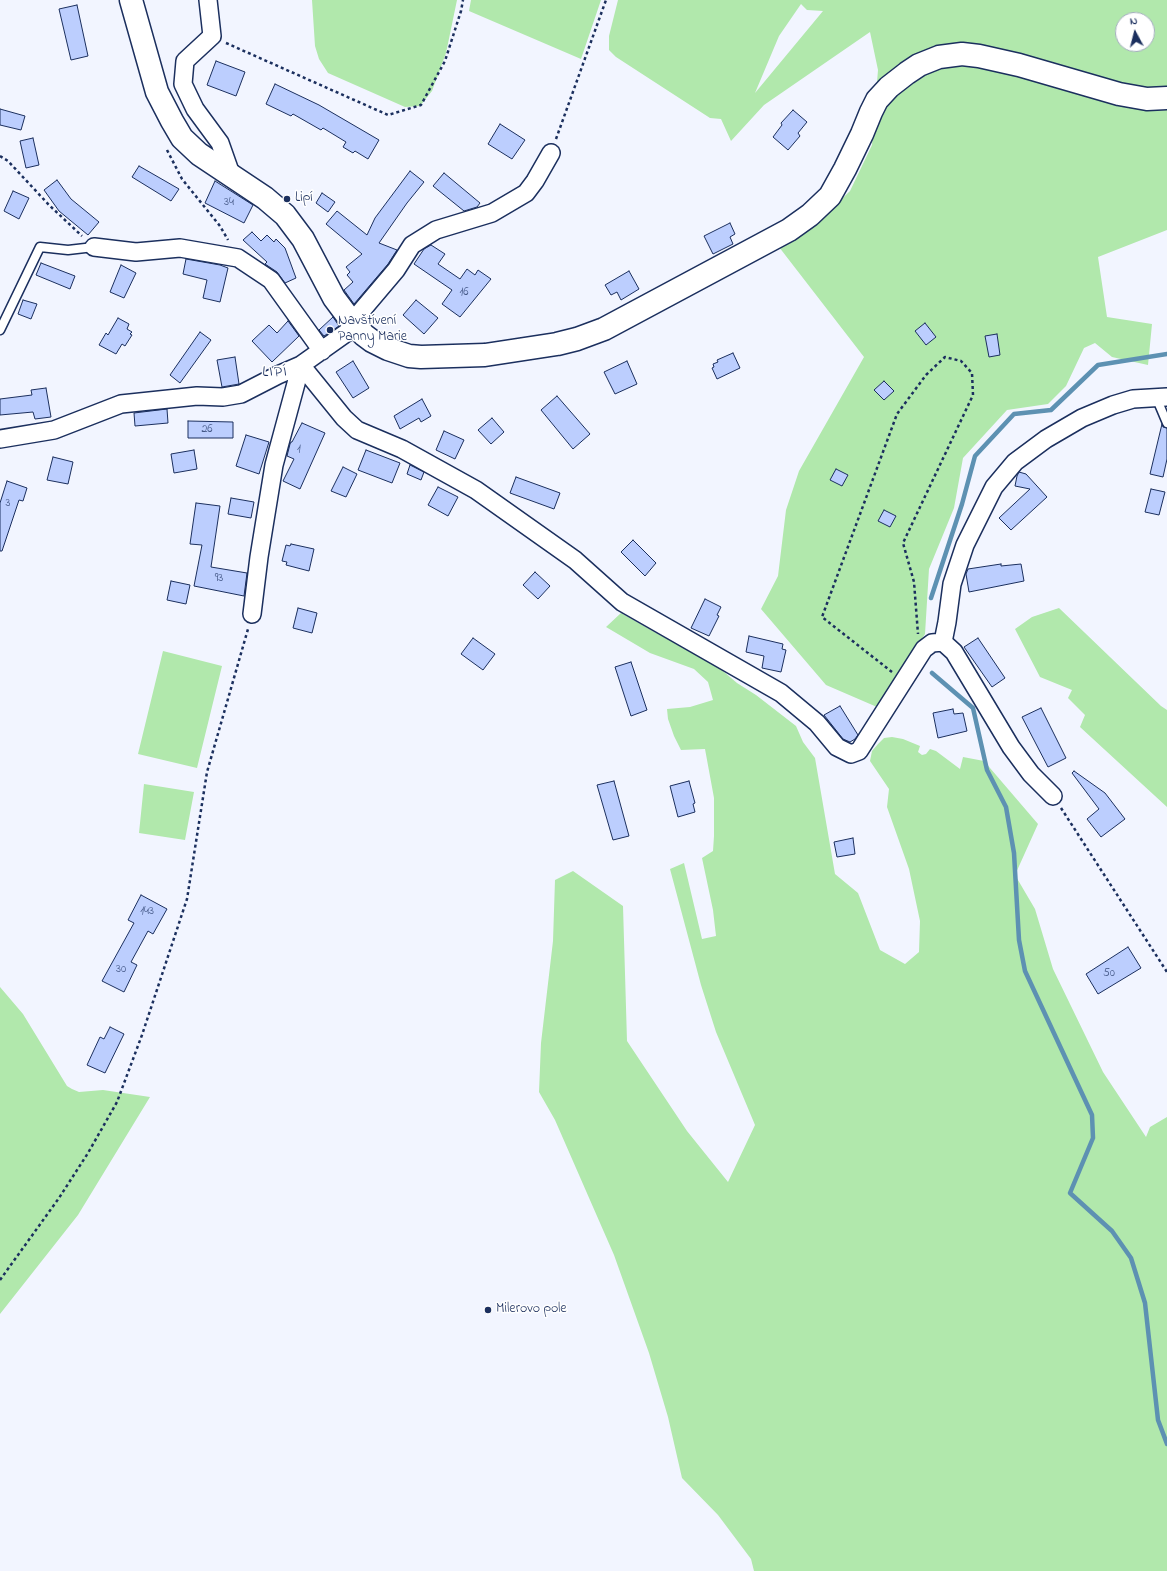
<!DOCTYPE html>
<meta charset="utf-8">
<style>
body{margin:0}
#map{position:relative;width:1167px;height:1571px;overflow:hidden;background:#f2f5ff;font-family:"Indie Flower",sans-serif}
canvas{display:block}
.north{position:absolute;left:1115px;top:12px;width:40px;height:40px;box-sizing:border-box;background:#fff;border:1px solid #a4acbf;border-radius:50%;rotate:353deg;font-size:11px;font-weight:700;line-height:16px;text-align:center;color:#1b2f5e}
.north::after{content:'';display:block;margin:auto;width:14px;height:18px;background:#1b2f5e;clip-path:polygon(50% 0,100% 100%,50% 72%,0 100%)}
</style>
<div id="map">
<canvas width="1167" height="1571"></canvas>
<div class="north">N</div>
</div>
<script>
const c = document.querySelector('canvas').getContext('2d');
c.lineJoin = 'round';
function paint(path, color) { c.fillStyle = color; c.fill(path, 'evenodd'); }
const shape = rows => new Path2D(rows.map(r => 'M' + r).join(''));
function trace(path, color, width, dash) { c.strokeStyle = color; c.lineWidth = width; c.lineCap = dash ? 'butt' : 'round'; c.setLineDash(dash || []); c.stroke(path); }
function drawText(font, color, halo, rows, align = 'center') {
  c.font = font + ' "Indie Flower",sans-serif'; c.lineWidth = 3; c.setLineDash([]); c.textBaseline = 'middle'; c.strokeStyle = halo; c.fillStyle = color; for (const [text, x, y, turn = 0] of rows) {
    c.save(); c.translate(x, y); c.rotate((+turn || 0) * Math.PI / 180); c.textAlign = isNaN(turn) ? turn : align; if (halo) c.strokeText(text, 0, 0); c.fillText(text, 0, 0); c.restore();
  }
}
const green = shape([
 [312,0,457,0,446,53,432,91,420,106,405,107,328,73,319,59,315,46],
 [471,0,601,0,581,59,469,11],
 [618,0,1167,0,1167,230,1098,257,1107,317,1152,324,1148,365,1112,357,1095,343,1084,348,1066,386,1048,404,1007,410,963,458,954,508,929,569,925,634,877,707,826,685,761,609,778,576,786,510,799,471,864,357,779,247,821,219,850,191,872,145,878,70,870,32,764,105,731,141,721,119,710,118,616,57,609,50,609,36],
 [801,4,807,10,823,11,755,93,779,36],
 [1123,20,1147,20,1147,44,1123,44],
 [1059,608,1161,706,1167,710,1167,807,1080,727,1085,715,1068,698,1072,690,1040,677,1015,629,1032,617],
 [621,613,658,634,710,660,737,683,756,695,796,726,803,742,815,758,835,874,858,893,880,950,905,964,919,952,920,921,909,869,887,807,889,789,870,761,872,751,878,744,884,738,892,737,903,739,920,746,918,752,922,755,926,754,930,749,936,751,960,769,963,757,984,761,1038,824,1015,875,1035,909,1053,969,1103,1072,1146,1137,1150,1127,1167,1117,1167,1571,754,1571,751,1559,718,1515,682,1478,668,1417,649,1353,614,1255,555,1120,539,1092,541,1043,553,941,555,880,573,871,623,906,627,1041,687,1131,728,1182,755,1125,716,1032,701,985,670,869,684,863,702,939,716,936,713,910,702,858,713,851,714,836,714,798,705,749,681,750,674,736,668,719,667,709,690,707,713,700,708,682,694,669,650,653,606,627],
 [163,651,222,666,197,768,138,754],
 [144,784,194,792,185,840,139,833],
 [0,987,23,1014,67,1086,72,1089,79,1092,103,1090,150,1097,78,1215,0,1314]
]);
const stream = shape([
 [931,598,962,504,975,456,1014,414,1051,410,1098,365,1167,354],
 [932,673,973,708,987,770,1006,807,1014,853,1019,940,1025,971,1092,1115,1093,1138,1070,1193,1112,1231,1131,1258,1145,1303,1158,1420,1167,1444]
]);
const building = shape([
 [77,5,88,56,71,60,59,9,77,5],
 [216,61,245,72,236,96,207,85,216,61],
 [275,84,319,105,379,140,368,159,355,151,353,153,343,147,346,142,323,128,321,130,293,114,291,116,266,104,275,84],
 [0,109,25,116,21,130,0,125,0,109],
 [793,110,807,122,798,133,800,136,788,150,773,137,782,125,781,123,793,110],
 [500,124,525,140,512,159,488,144,500,124],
 [33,138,39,165,26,168,20,141,33,138],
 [139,166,179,189,171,201,132,177,139,166],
 [410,171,424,182,407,203,379,243,397,250,388,264,354,304,344,290,353,282,347,275,350,272,346,267,362,254,326,224,337,211,367,235,375,218,410,171],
 [444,173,480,203,477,207,464,211,433,186,444,173],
 [57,180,71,199,99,222,88,235,59,211,44,190,57,180],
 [215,181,253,205,244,223,205,203,215,181],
 [13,191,29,198,19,219,4,211,13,191],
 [322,193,335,202,328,212,316,203,322,193],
 [730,223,735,234,730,237,733,244,713,254,704,236,730,223],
 [252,232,261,241,267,235,274,242,276,239,285,248,296,278,285,283,277,272,265,264,267,262,243,240,252,232],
 [431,245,445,254,438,264,460,279,467,269,475,275,478,270,491,279,460,317,442,304,452,290,414,264,424,249,431,245],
 [186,259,220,265,228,268,220,302,203,298,207,280,183,274,186,259],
 [41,263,75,276,70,289,36,275,41,263],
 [121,265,136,273,124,298,110,292,121,265],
 [629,271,639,289,621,300,617,292,611,295,605,285,629,271],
 [23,300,37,304,31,319,18,314,23,300],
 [416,300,438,318,424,334,403,315,416,300],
 [333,317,339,326,324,336,319,330,333,317],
 [118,318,129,324,127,329,132,332,130,334,132,335,125,346,122,344,116,354,99,345,106,333,108,335,118,318],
 [288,321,299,336,272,362,252,341,269,325,277,333,288,321],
 [925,323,936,337,926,345,915,331,925,323],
 [200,332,211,340,180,383,170,375,200,332],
 [997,334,1000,355,989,357,985,336,997,334],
 [733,353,740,368,717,379,712,368,714,367,713,364,718,362,717,360,733,353],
 [235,357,239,384,222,387,217,360,235,357],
 [353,361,369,388,353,398,336,372,353,361],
 [627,361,637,384,615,394,604,372,627,361],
 [884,381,894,391,884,400,874,390,884,381],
 [46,388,51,417,35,419,33,412,0,415,0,399,32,395,31,390,46,388],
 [557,396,590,434,573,449,541,410,557,396],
 [422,399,431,416,421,422,419,418,400,429,394,416,422,399],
 [167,409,168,423,135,426,134,413,167,409],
 [492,418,504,432,491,444,478,430,492,418],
 [188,421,233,422,233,438,188,438,188,421],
 [302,423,325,433,300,489,283,481,294,459,287,456,290,444,291,442,292,442,302,423],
 [1162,424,1163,427,1167,428,1167,459,1163,477,1150,474,1162,424],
 [444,431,464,440,455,459,436,450,444,431],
 [246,435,269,442,259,474,236,466,246,435],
 [194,450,197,469,174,473,171,454,194,450],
 [366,450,400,463,392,483,358,470,366,450],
 [53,457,73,462,68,484,47,480,53,457],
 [410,465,424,472,421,480,407,474,410,465],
 [343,467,357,474,346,497,331,491,343,467],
 [836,469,848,475,842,486,830,480,836,469],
 [1019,472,1026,474,1047,497,1011,530,999,518,1030,489,1015,486,1017,476,1019,472],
 [516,477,560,493,554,509,510,493,516,477],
 [7,481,27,488,23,501,19,500,2,551,0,551,0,503,7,481],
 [438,487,458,497,448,516,428,505,438,487],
 [1151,489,1165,492,1159,515,1145,512,1151,489],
 [231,498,254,502,251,518,228,514,231,498],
 [196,503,220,506,211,567,247,573,244,596,194,586,202,545,190,544,196,503],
 [884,510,896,516,890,527,878,521,884,510],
 [633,540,656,563,645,576,621,552,633,540],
 [291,544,314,549,309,571,286,565,287,562,282,561,286,545,290,546,291,544],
 [1001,564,1001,566,1021,564,1024,581,969,592,966,574,968,569,1001,564],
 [535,572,550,586,538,599,523,585,535,572],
 [171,581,190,585,186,604,167,600,171,581],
 [705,599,721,607,717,615,719,616,709,636,691,628,705,599],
 [298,608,317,613,312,633,293,628,298,608],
 [749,636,783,644,782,649,786,650,781,672,762,668,764,656,746,652,749,636],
 [473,638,495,654,483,670,461,654,473,638],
 [978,638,1005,678,992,687,964,647,978,638],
 [631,662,647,710,631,716,615,667,631,662],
 [840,706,858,735,855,739,850,742,843,739,824,715,840,706],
 [1041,708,1066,758,1048,767,1022,717,1041,708],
 [953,709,954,714,963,713,967,731,938,738,933,713,953,709],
 [1074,771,1105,793,1125,819,1101,837,1087,819,1099,809,1072,773,1074,771],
 [614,781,629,836,613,840,597,785,614,781],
 [689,781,695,803,693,804,695,812,678,817,670,786,689,781],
 [853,838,855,854,837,857,834,842,853,838],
 [141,895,167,909,153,934,148,931,131,962,137,965,124,992,102,981,134,923,128,920,141,895],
 [1128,947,1141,968,1098,994,1086,974,1128,947],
 [110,1027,124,1034,105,1073,87,1065,100,1037,104,1039,110,1027]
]);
const path = shape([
 [226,43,388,115,421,105,445,61,461,11,463,0],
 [556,139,606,0],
 [167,150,182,179,220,226,228,240],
 [0,156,8,161,49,205,82,236],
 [892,672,822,617,897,414,926,375,945,357,961,361,972,373,973,395,903,543,914,582,918,634],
 [1061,808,1167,972],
 [0,1280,59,1198,88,1153,117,1102,142,1035,187,899,207,772,248,629]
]);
const lane = shape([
 [0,330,40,247,68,250,94,247],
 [1156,397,1167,423]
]);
const street = shape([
 [208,0,212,36,185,61,183,84,195,109,220,143,232,177],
 [94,247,136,252,180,248,238,258,271,280,322,351],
 [352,322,396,270,412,245,436,230,492,213,526,193,535,181,551,153],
 [356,326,301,365,344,418,357,430,402,449,476,490,575,560,622,602,781,693,817,723,837,747,851,754,859,751,924,649,932,643,943,642,954,652,1011,747,1031,774,1053,796],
 [0,439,54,430,121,404,197,396,223,397,241,394,278,375,301,365],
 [252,614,259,557,274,465,301,365],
 [943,642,947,622,952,584,965,545,994,487,1015,462,1046,439,1082,418,1113,405,1133,399,1167,397]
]);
const secondary = shape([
 [131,0,157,92,172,121,182,138,199,154,265,198,285,215,303,239,334,298,352,322,364,335,372,341,388,349,409,356,421,357,485,355,557,344,577,339,604,329,789,230,810,215,830,196,845,169,862,134,871,112,877,100,889,87,907,73,919,65,939,57,962,54,979,56,1019,65,1119,94,1147,99,1167,98]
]);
const markers = [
 [287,199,4,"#1b2f5e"],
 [330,330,4,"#1b2f5e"],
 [488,1310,4,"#1b2f5e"]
];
const numberNames = [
 ["34",229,203],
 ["16",464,293],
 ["26",207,430],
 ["1",299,450],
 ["3",8,504],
 ["93",219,579],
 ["143",147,912],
 ["30",121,970],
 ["50",1109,974]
];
const poiNames = [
 ["Lipí",295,199],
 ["Navštívení",338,322],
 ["Panny Marie",338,338],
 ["Milerovo pole",496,1310]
];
const quarterNames = [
 ["LIPÍ",275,373]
];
paint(green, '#b1e8ac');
trace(stream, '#5d91b2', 4.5);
paint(building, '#bccefe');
trace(building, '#1b2f5e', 1);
trace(lane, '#1b2f5e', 11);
trace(street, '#1b2f5e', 20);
trace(secondary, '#1b2f5e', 25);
trace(path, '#1b2f5e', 2.5, [3, 3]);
trace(lane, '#fff', 8);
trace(street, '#fff', 17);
trace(secondary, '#fff', 22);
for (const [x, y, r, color] of markers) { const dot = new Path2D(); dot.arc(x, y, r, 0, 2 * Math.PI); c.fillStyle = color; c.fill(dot); trace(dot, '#fff', 1.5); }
drawText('12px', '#435786', null, numberNames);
drawText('14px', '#1b2f5e', '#fff', poiNames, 'left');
c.letterSpacing = '1px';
drawText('16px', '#1b2f5e', '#fff', quarterNames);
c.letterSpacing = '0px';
</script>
